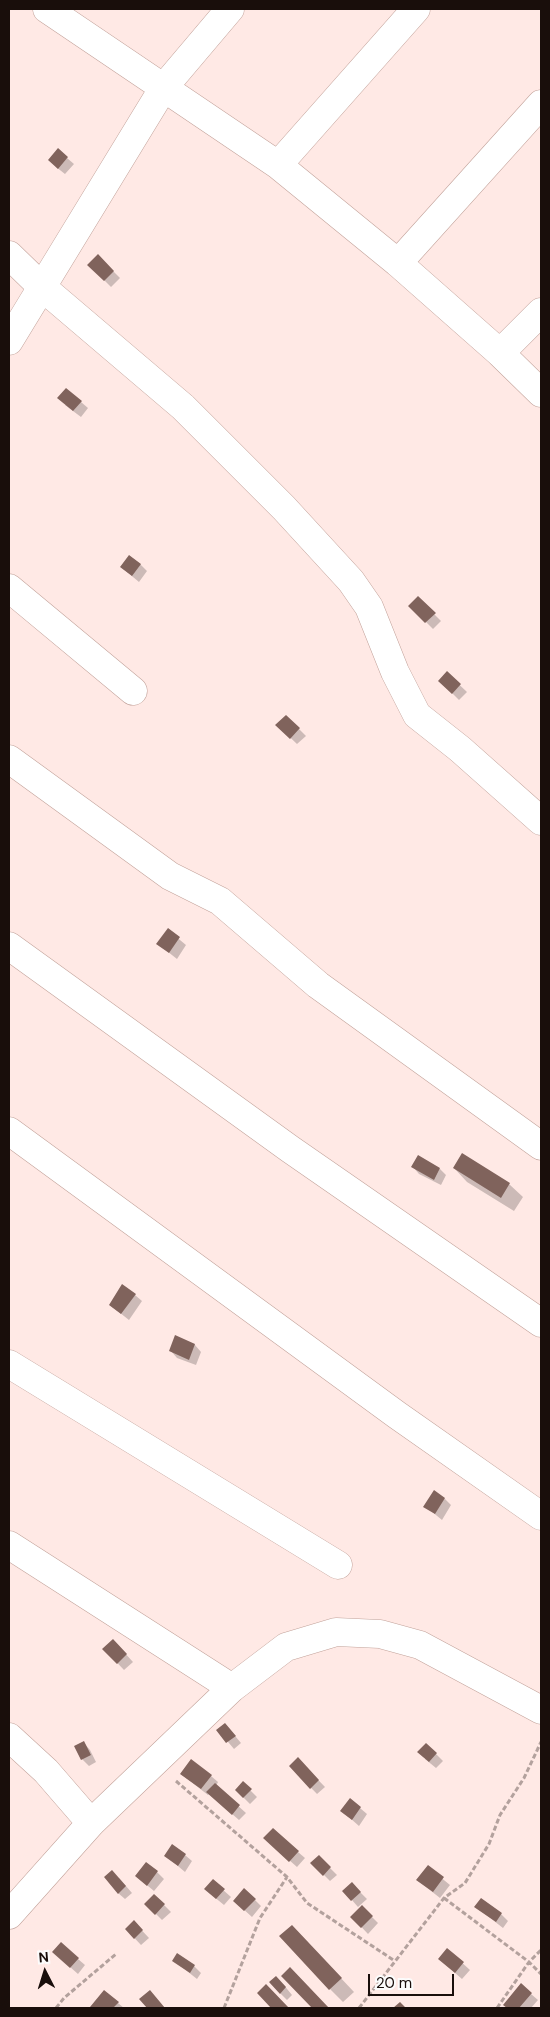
<!DOCTYPE html>
<style>
body{margin:0}
#map{position:relative;width:550px;height:2017px;overflow:hidden;background:#ffe9e5;font-family:"DM Sans",sans-serif}
canvas{display:block}
.frame{position:absolute;inset:0;border:10px solid #190e0b;pointer-events:none}
.north{position:absolute;left:20px;top:1947px;width:50px;height:50px;-webkit-text-stroke:4px #fcfcfc;paint-order:stroke;rotate:355deg;font-size:14px;font-weight:700;line-height:20px;text-align:center;color:#190e0b}
.north::after{content:'';display:block;margin:auto;width:18px;height:22px;background:#190e0b;clip-path:polygon(50% 0,100% 100%,50% 72%,0 100%)}
.scale{position:absolute;left:368px;top:1974px;width:86px;height:22px;box-sizing:border-box;border:2px solid #190e0b;border-top:0;padding-left:6px;font-size:15px;line-height:18px;white-space:nowrap;color:#190e0b;-webkit-text-stroke:4px #fcfcfc;paint-order:stroke}
</style>
<div id="map">
<canvas width="550" height="2017"></canvas>
<div class="frame"></div>
<div class="north">N</div>
<div class="scale">20 m</div>
</div>
<script>
const c = document.querySelector('canvas').getContext('2d');
c.lineJoin = 'round';
function paint(path, color) { c.fillStyle = color; c.fill(path, 'evenodd'); }
const shape = rows => new Path2D(rows.map(r => 'M' + r).join(''));
function trace(path, color, width, dash) { c.strokeStyle = color; c.lineWidth = width; c.lineCap = dash ? 'butt' : 'round'; c.setLineDash(dash || []); c.stroke(path); }
const shadow = shape([
 [67,158,74,164,65,174,56,167],
 [98,256,120,278,111,287,89,265],
 [81,402,88,408,81,417,65,405],
 [140,564,147,571,139,582,121,567],
 [418,598,441,621,433,629,410,606],
 [447,673,467,692,459,700,440,681],
 [286,716,306,736,297,744,277,725],
 [168,930,186,945,177,959,158,944],
 [462,1155,509,1184,523,1197,514,1211,467,1182,454,1168],
 [413,1167,440,1169,446,1175,441,1185,419,1174],
 [135,1295,142,1301,129,1320,110,1305],
 [176,1337,195,1345,201,1352,196,1365,177,1358,171,1351],
 [445,1499,451,1505,442,1520,425,1506],
 [113,1640,133,1662,124,1670,104,1649],
 [225,1724,241,1743,234,1749,218,1730],
 [84,1743,90,1750,96,1762,89,1766,82,1759,76,1747],
 [426,1744,443,1761,436,1768,425,1759],
 [298,1759,325,1787,317,1794,290,1766],
 [181,1774,211,1776,218,1782,216,1786,246,1813,239,1820,209,1794,208,1795],
 [243,1783,257,1797,250,1804,236,1790],
 [360,1808,367,1814,359,1826,342,1811],
 [272,1845,298,1852,305,1858,297,1867],
 [185,1855,192,1861,185,1872,166,1856],
 [319,1857,337,1875,330,1881,312,1863],
 [428,1867,450,1885,440,1898,417,1880],
 [157,1872,164,1879,154,1891,136,1876],
 [119,1878,132,1893,125,1899,118,1893],
 [213,1881,231,1897,224,1905,213,1896],
 [352,1884,367,1899,358,1907,344,1891],
 [154,1895,171,1912,162,1920,146,1904],
 [255,1900,261,1906,252,1917,241,1907],
 [362,1907,378,1923,368,1934,352,1917],
 [476,1907,501,1914,508,1921,503,1928],
 [134,1922,149,1938,141,1945,126,1929],
 [305,1940,354,1992,343,2002,330,1989],
 [448,1950,470,1970,462,1979,446,1965],
 [61,1959,78,1959,85,1965,78,1974],
 [173,1960,194,1966,201,1973,197,1979],
 [283,1984,292,1995,287,2000,280,1993],
 [531,1994,538,2000,531,2008,508,2008,505,2005],
 [118,2003,124,2008,93,2008,91,2007]
]);
const building = shape([
 [58,148,68,157,58,169,48,160],
 [98,254,114,271,104,281,87,265],
 [66,388,82,401,73,411,57,398],
 [129,555,141,564,132,576,120,567],
 [418,596,436,613,425,623,408,606],
 [447,671,461,684,452,694,438,681],
 [286,715,300,728,290,739,275,725],
 [168,928,180,937,169,953,156,944],
 [462,1153,510,1183,501,1198,453,1168],
 [418,1155,440,1168,434,1180,411,1167],
 [122,1284,136,1294,121,1314,109,1305],
 [175,1335,195,1344,189,1360,169,1351],
 [434,1490,445,1498,435,1514,423,1507],
 [113,1639,127,1654,117,1664,102,1649],
 [225,1723,236,1736,226,1743,216,1730],
 [84,1741,91,1755,81,1760,74,1746],
 [426,1743,437,1753,429,1762,417,1752],
 [298,1757,319,1780,310,1789,289,1766],
 [191,1759,212,1775,201,1789,180,1774],
 [243,1781,252,1789,243,1798,235,1790],
 [215,1783,240,1805,232,1815,206,1792],
 [350,1798,361,1807,352,1820,340,1811],
 [273,1828,299,1851,289,1862,263,1838],
 [172,1844,186,1854,178,1866,164,1856],
 [319,1855,331,1867,323,1876,310,1863],
 [146,1862,158,1871,147,1886,135,1876],
 [428,1865,444,1877,433,1892,416,1880],
 [112,1870,126,1886,118,1894,104,1877],
 [213,1879,225,1889,216,1899,204,1889],
 [352,1882,361,1892,351,1901,342,1891],
 [244,1888,256,1899,244,1911,233,1901],
 [154,1894,165,1904,155,1915,144,1904],
 [481,1898,502,1913,496,1922,474,1907],
 [362,1905,373,1916,361,1928,350,1917],
 [134,1920,143,1930,134,1939,125,1929],
 [292,1925,342,1978,329,1990,279,1936],
 [61,1942,79,1958,70,1968,52,1952],
 [447,1948,464,1962,455,1973,438,1959],
 [177,1953,195,1965,190,1973,172,1961],
 [290,1967,329,2008,312,2008,281,1976],
 [276,1976,286,1987,280,1994,269,1982],
 [521,1983,532,1993,519,2008,507,2008,503,2005],
 [266,1984,289,2008,271,2008,257,1993],
 [104,1990,119,2002,113,2008,92,2008,90,2007],
 [150,1990,165,2008,147,2008,139,1999],
 [400,2002,406,2008,393,2008]
]);
const path = shape([
 [176,1781,287,1877,307,1903,395,1961],
 [444,1898,529,1962,541,1974],
 [56,2008,64,1998,116,1954],
 [224,2008,260,1918,287,1877],
 [359,2008,444,1898,465,1883,489,1844,500,1815,524,1778,541,1742],
 [497,2008,529,1962,541,1950]
]);
const minor = shape([
 [47,9,278,165,398,263,500,353,541,393],
 [278,165,416,9],
 [9,255,42,287,183,407,284,508,351,581,369,607,395,672,417,715,460,749,541,821],
 [398,263,541,104],
 [9,341,164,87,230,9],
 [500,353,541,312],
 [9,588,133,691],
 [9,759,170,876,220,901,318,985,541,1146],
 [9,946,290,1149,541,1323],
 [9,1131,397,1415,541,1516],
 [9,1364,338,1565],
 [9,1545,232,1688],
 [9,1737,46,1771,91,1823],
 [9,1915,91,1823,232,1688,286,1647,336,1632,380,1634,420,1645,541,1710]
]);
paint(shadow, '#0003');
paint(building, '#80635c');
trace(minor, '#c2a29a', 29);
trace(path, '#b3a19d', 3, [5, 2.5]);
trace(minor, '#fff', 28);
</script>
